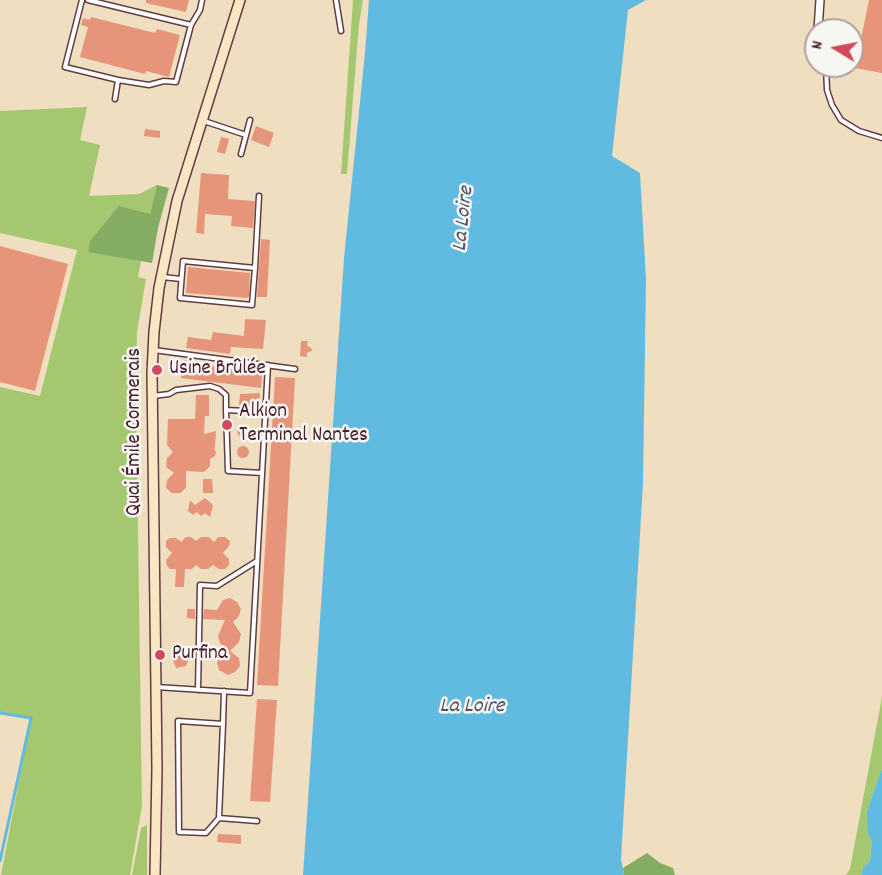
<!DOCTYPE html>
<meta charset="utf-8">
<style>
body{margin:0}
#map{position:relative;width:882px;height:875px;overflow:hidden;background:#efdfc0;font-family:Dekko,sans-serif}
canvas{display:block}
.north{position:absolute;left:804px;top:18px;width:60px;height:60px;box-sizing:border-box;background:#f6f6f2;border:2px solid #b1a0a2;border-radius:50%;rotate:280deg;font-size:16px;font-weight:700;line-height:24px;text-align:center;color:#4a1f2b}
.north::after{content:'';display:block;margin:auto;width:21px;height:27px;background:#d1495b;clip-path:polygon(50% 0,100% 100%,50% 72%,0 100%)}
</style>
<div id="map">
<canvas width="882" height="875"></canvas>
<div class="north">N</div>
</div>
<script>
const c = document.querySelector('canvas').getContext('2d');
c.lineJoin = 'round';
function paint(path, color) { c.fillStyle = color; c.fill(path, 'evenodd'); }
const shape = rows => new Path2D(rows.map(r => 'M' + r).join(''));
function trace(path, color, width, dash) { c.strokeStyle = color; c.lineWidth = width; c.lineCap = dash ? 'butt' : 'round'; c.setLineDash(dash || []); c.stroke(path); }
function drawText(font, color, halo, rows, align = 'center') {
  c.font = font + ' Dekko,sans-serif'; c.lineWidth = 5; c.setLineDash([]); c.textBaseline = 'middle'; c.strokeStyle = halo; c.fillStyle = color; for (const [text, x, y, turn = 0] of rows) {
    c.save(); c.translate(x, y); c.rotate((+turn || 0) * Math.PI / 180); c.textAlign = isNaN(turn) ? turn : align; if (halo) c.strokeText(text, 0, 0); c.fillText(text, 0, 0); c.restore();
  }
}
const green = shape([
 [353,0,363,0,359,24,347,174,341,174],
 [87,107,80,140,100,145,89,196,139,194,157,185,150,214,88,251,141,261,138,277,146,279,137,332,136,395,142,806,130,875,1,875,31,718,0,713,0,387,40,396,77,250,0,233,0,111],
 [882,697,882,768,867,811,872,841,870,860,863,868,861,875,846,875,850,869],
 [147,825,147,875,132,875,141,828]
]);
const forest = shape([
 [157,185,169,188,158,228,152,263,88,252,90,241,119,206,150,214],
 [647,853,660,863,673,868,675,875,624,875,623,868]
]);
const water = shape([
 [369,0,646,0,628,10,612,156,640,173,646,280,643,482,621,859,624,875,303,875,344,258,365,53],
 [882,768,882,875,861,875,863,868,870,860,872,841,868,834,867,811]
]);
const stream = shape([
 [0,713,31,718,0,861]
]);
const building = shape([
 [146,0,189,0,186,12,146,3],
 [869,0,882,0,882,73,855,68],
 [91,17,155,33,157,29,180,35,169,77,146,71,145,74,80,57,88,27,81,25,83,18,90,20],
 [256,126,274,133,269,147,251,140],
 [145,129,160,131,160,138,144,136],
 [221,137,229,139,225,154,217,152],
 [201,173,229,175,228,199,255,201,253,228,231,226,232,216,205,214,204,234,196,233],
 [261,239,270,240,267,297,257,297],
 [0,246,68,264,35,391,0,382],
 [188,267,250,273,249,296,247,298,186,293],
 [245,319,266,320,263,349,231,347,230,354,186,348,188,337,211,340,213,332,244,336],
 [301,341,308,341,307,345,313,350,307,353,307,357,300,356],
 [184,360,234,370,259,371,262,374,261,388,181,378],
 [275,377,295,378,278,686,257,685],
 [260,393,259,406,239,405,240,394],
 [196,395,209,395,209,416,205,416,204,434,216,431,215,447,214,449,216,452,215,456,210,459,210,466,204,472,186,471,186,488,180,493,172,493,166,488,167,480,174,473,166,467,167,458,173,452,167,445,168,419,195,419],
 '237 431a6 6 0 1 1 12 0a6 6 0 1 1-12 0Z',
 '237 452a6 6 0 1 1 12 0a6 6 0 1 1-12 0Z',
 [203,479,212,479,213,493,203,493],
 [205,498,213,505,210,517,205,513,201,516,197,512,193,515,188,511,190,500,195,505],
 [186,537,191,537,196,541,201,537,209,537,214,542,218,537,225,537,230,541,229,546,223,553,229,559,229,565,225,569,219,569,213,565,208,569,201,569,196,565,192,569,185,569,184,587,175,587,176,569,170,569,167,566,166,560,172,553,166,547,166,541,170,538,176,538,181,542],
 [230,598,237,602,241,609,239,616,233,622,241,634,239,642,230,651,239,658,240,666,235,672,228,675,219,670,217,663,219,656,227,649,220,643,218,636,225,620,203,619,204,609,217,610,223,600],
 [187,609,195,609,195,619,187,618],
 [178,651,184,652,189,659,186,666,176,668,172,658],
 [257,699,277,700,270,802,250,801],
 [218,834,241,835,241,844,217,842]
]);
const lane = shape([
 [82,0,65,67,118,80,115,99],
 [88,0,191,25],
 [336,0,341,31],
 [826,66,827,90,832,105,841,120,859,131,882,138],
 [118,80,149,85,164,81,176,82,191,25,200,10,202,0],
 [204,121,246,135],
 [241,154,250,120],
 [183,261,255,268,252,305,180,298,183,261],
 [255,268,259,196],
 [162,277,181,279],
 [154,350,295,369],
 [153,396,169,394,176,390,210,386,219,389,226,395,226,410,265,412],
 [226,410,228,471,262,473],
 [156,687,250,693,268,365],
 [198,690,200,585,217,586,257,561],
 [223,724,178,721,179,832,206,833,219,818,223,724,224,691],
 [219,818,257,821]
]);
const street = shape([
 [818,30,820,0]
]);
const secondary = shape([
 [155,875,157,769,152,373,154,332,159,288,177,201,240,0]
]);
const markers = [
 [157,370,6,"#d1495b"],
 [227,425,6,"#d1495b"],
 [160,655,6,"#d1495b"]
];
const poiNames = [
 ["Usine Brûlée",169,370],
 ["Alkion",239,413],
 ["Terminal Nantes",239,437],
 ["Purfina",172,655]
];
const streetNames = [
 ["Quai Émile Cormerais",136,432,-90]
];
const waterNames = [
 ["La Loire",465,219,-84],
 ["La Loire",472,708]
];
paint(green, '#a5c770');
paint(forest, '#84ac62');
paint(water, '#61badf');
trace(stream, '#61badf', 3);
paint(building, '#e6957b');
trace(lane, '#633c41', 7);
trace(street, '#633c41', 10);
trace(secondary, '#633c41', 12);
trace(lane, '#fff', 4);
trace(street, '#fff', 7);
trace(secondary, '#f9e7c3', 9);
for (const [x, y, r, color] of markers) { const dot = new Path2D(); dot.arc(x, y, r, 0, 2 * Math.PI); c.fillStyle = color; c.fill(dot); trace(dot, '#f6f6f2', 2); }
drawText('21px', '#4a1f2b', '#f6f6f2', poiNames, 'left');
drawText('21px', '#4a1f2b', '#f6f6f2', streetNames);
drawText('italic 22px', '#52556a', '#f6f6f2', waterNames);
</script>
